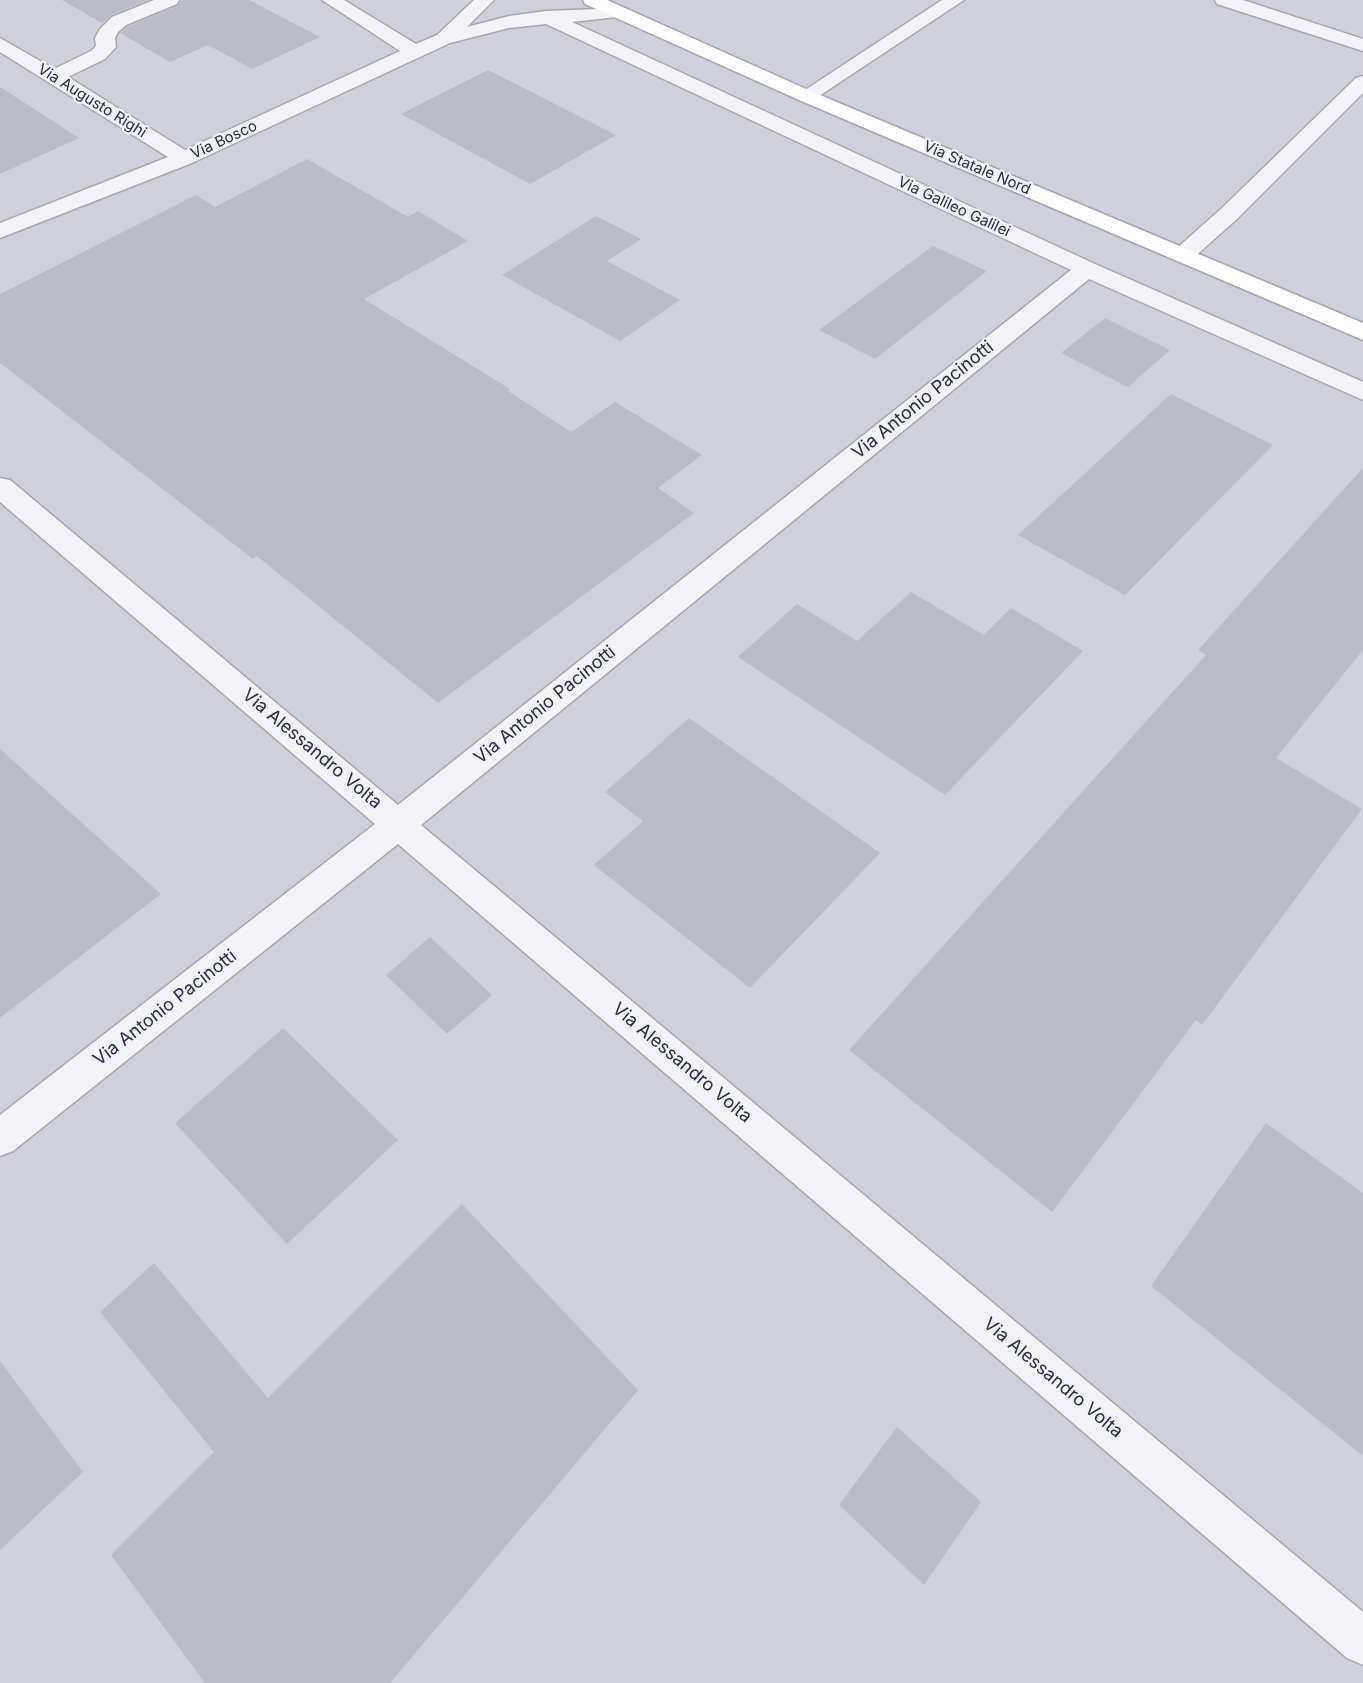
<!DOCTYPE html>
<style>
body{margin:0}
canvas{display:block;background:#e1e1e9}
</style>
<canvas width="1363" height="1683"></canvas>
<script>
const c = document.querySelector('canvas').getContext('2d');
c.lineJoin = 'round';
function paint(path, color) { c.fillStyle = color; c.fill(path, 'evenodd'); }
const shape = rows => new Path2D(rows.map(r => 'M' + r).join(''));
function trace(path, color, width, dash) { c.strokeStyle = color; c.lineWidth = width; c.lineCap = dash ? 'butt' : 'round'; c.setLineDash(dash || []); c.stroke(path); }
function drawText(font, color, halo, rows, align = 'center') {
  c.font = font + ' Inter,sans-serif'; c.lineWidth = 4.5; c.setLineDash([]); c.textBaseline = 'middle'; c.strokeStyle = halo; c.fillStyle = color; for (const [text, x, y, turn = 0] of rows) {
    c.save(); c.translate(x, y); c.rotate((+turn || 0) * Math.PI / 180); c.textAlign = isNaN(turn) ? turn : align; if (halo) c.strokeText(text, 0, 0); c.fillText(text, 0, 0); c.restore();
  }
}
const built = shape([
 [0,0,1363,0,1363,1683,0,1683]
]);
const building = shape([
 [62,0,148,0,111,15,102,23],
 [181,0,249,0,320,37,252,69,208,45,170,62,120,33,127,27,178,6],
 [488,70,616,135,530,184,401,114],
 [0,87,79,138,0,174],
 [307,159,408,217,418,211,468,241,364,299,510,389,508,391,571,432,615,402,702,455,658,488,694,513,438,703,257,556,253,559,0,363,0,294,196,195,215,207],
 [596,216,641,239,607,261,680,300,620,341,502,275],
 [933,246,987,271,875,359,819,330],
 [1105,318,1170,350,1128,387,1061,353],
 [1171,394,1273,445,1125,595,1018,535],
 [1363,468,1363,650,1276,758,1362,809,1202,1025,1196,1020,1052,1212,849,1050,1206,655,1198,650],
 [911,592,984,635,1011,608,1083,651,945,795,738,657,797,604,857,641],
 [689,718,880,853,750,988,594,865,643,821,605,792],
 [0,749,161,894,0,1018],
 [430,937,492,995,447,1034,386,975],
 [283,1028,398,1140,287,1244,175,1123],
 [1266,1123,1363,1193,1363,1456,1151,1286],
 [462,1204,638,1390,390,1683,205,1683,111,1555,214,1452,100,1312,154,1263,268,1398],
 [0,1361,83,1472,0,1550],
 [897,1427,981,1502,924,1585,839,1505]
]);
const minor = shape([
 [154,0,179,0,177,4,126,25,118,32,115,38,116,47,105,59,68,77,185,150,400,51,322,0,344,0,416,44,437,35,474,0,494,0,467,27,509,16,546,11,625,8,627,12,625,16,572,22,1095,264,1363,382,1363,400,1089,279,421,825,1363,1612,1363,1665,1347,1658,398,844,13,1151,0,1156,0,1115,375,824,0,502,0,478,10,480,398,805,1071,270,546,24,509,28,450,43,192,163,0,238,0,223,168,157,0,52,0,38,54,69,91,51,96,46,95,38,100,29,112,17,154,0],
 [942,0,964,0,813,100,806,102,799,100,796,96,942,0],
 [1215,0,1243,0,1363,39,1363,51,1217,4,1215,0],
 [1363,76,1363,93,1238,218,1192,259,1176,259,1173,254,1176,249,1222,208,1356,78,1363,76]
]);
const major = shape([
 [583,0,607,0,813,92,1363,323,1363,340,799,100,585,4,583,0]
]);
const farStreetnames = [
 ["Via Augusto Righi",92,101,32],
 ["Via Bosco",224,140,-25],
 ["Via Statale Nord",977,168,23],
 ["Via Galileo Galilei",954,207,25]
];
const streetNames = [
 ["Via Antonio Pacinotti",923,400,-39],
 ["Via Antonio Pacinotti",545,705,-39],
 ["Via Alessandro Volta",312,749,40],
 ["Via Antonio Pacinotti",165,1008,-38],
 ["Via Alessandro Volta",682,1063,40],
 ["Via Alessandro Volta",1053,1378,40]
];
paint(built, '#cfd0da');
paint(building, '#bbbcc8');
trace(minor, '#a6a7b3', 3);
trace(major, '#a1a3b4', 3);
paint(minor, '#f3f3f7');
paint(major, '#fff');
drawText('15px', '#2a2c3f', '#f0f1f6', farStreetnames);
drawText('18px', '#2a2c3f', '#f0f1f6', streetNames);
</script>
